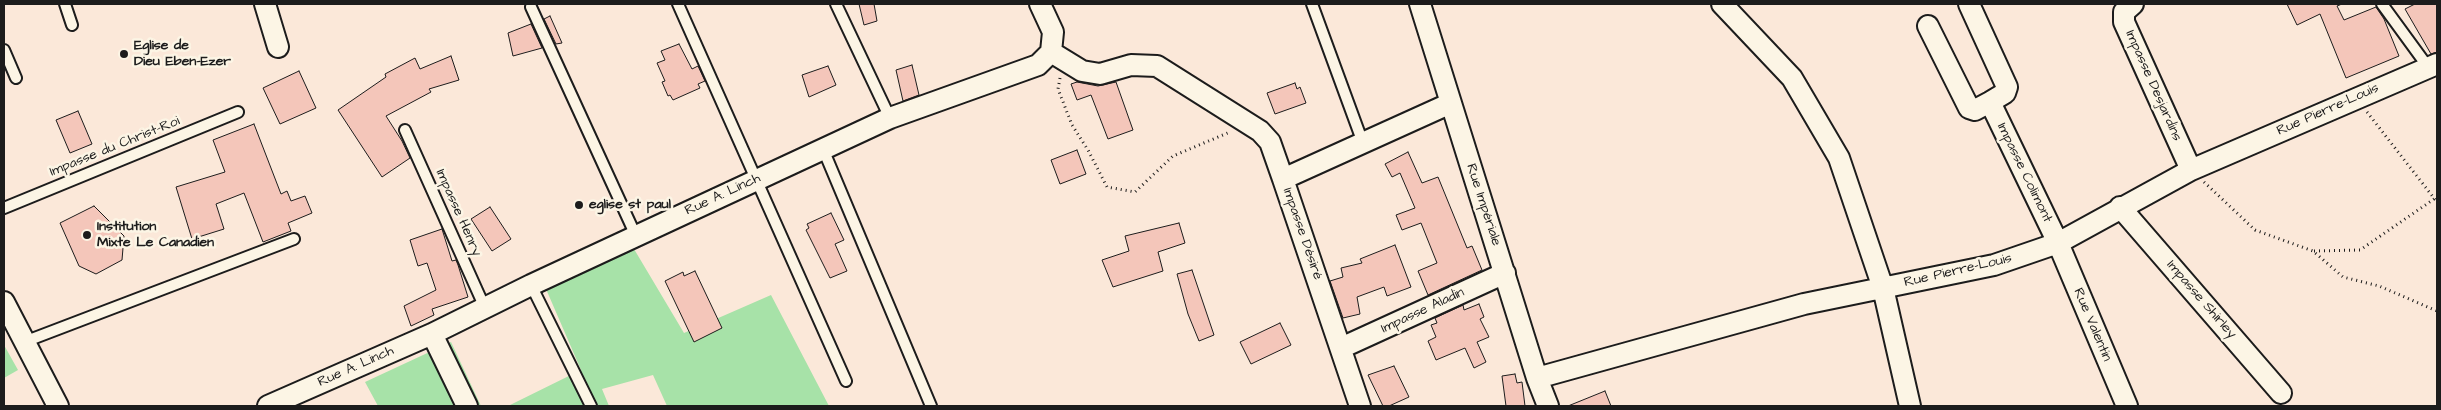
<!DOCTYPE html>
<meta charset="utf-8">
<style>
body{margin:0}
#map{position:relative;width:2441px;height:410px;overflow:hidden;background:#fbe8d9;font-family:"Architects Daughter",sans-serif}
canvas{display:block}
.frame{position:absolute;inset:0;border:5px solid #1c1c1c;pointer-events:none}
</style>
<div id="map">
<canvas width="2441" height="410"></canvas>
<div class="frame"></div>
</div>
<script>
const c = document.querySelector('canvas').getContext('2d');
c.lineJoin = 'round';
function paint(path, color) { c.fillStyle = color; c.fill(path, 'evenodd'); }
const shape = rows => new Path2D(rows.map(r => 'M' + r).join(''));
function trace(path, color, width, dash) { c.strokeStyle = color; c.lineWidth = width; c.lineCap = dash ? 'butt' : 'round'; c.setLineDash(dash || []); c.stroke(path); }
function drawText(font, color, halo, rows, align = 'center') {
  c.font = font + ' "Architects Daughter",sans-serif'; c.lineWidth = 5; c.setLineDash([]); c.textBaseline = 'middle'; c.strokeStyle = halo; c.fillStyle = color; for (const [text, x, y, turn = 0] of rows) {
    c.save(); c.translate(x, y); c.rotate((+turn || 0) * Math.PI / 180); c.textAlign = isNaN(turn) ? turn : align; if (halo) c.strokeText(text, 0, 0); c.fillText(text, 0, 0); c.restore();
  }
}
const green = shape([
 [634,249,684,333,771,295,829,406,667,406,653,375,602,389,609,406,508,406,581,370,546,289],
 [451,342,481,406,378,406,365,382],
 [4,345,18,370,4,378]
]);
const building = shape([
 [859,4,874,4,877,21,864,25,859,4],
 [2287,4,2342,4,2337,6,2344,20,2376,7,2384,19,2399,56,2346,78,2320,14,2297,25,2287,4],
 [2415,4,2437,4,2437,52,2431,54,2405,9,2415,4],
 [550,16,562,43,556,44,544,19,550,16],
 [531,24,542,48,513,56,508,33,531,24],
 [679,44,692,69,698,66,705,81,698,84,700,88,673,100,670,95,668,96,662,82,665,81,657,63,665,60,661,51,679,44],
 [451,56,459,80,429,89,431,92,386,116,402,141,410,158,382,177,338,110,386,77,385,74,415,58,420,69,451,56],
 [912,65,919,95,903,101,896,70,912,65],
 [828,66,836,85,809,97,802,75,828,66],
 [299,71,316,108,280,124,263,88,299,71],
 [1077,82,1098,86,1116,82,1133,130,1108,139,1091,95,1077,100,1071,84,1077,82],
 [1295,83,1297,89,1300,87,1306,103,1275,114,1267,93,1295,83],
 [78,111,92,144,70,153,56,120,78,111],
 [254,124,281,194,287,191,291,201,305,196,312,213,288,223,291,231,263,242,244,193,216,204,224,229,192,239,176,187,225,172,213,140,254,124],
 [1077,150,1086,174,1060,184,1051,160,1077,150],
 [1408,152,1422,183,1438,177,1467,248,1472,246,1482,270,1428,295,1418,271,1437,263,1421,223,1402,230,1396,215,1415,208,1400,173,1392,177,1385,164,1408,152],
 [94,206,124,236,122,260,96,274,79,266,60,223,94,206],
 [490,207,511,239,492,251,471,219,490,207],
 [831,213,844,240,835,244,847,271,830,278,806,230,809,228,807,224,831,213],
 [1179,223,1185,243,1158,252,1163,271,1113,287,1102,260,1129,251,1125,236,1179,223],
 [442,229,452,261,456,260,458,265,468,297,432,309,434,315,411,326,404,306,436,290,427,263,418,266,410,240,442,229],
 [1395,245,1411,287,1387,296,1384,287,1357,297,1360,314,1343,318,1330,281,1343,277,1341,268,1362,263,1360,259,1395,245],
 [1192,270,1214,335,1199,341,1188,314,1177,274,1192,270],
 [695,271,722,328,694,342,665,281,683,272,684,276,695,271],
 [1479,304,1484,317,1480,319,1489,337,1477,342,1486,362,1474,368,1465,348,1436,360,1428,341,1436,337,1431,325,1437,323,1435,318,1463,305,1464,310,1479,304],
 [1280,323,1291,345,1251,364,1240,342,1280,323],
 [1394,366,1409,397,1389,406,1383,406,1368,375,1394,366],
 [1515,374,1517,383,1522,382,1525,406,1506,406,1502,376,1515,374],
 [1605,391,1611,406,1568,406,1605,391]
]);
const path = shape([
 [1060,78,1058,89,1072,125,1088,150,1107,187,1135,192,1173,156,1230,132],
 [2367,112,2437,202],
 [2204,182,2255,230,2313,251,2343,277,2379,286,2437,311],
 [2314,251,2360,250,2437,197]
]);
const lane = shape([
 [65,4,72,25],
 [678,4,846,381],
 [836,4,890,118],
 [1312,4,1363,143],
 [2382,4,2428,67],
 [531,7,636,236],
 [4,50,16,78],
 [405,130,485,308],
 [823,149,931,406],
 [4,208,238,112],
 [531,285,591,406],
 [24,342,294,239]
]);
const street = shape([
 [265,4,278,47],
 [1420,4,1537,378,1548,406],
 [1722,4,1792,78,1839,158,1883,288,1910,406],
 [2133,4,2124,12,2124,22,2191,170],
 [1928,26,1969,108,1975,110,1990,102,2005,93,2007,87,1969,4],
 [1051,52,1082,71,1100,74,1131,65,1157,66,1260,131,1270,142,1283,179],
 [1990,102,2058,243,2127,406],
 [2120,207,2281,393],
 [4,302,58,406],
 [432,334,467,406],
 [1341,348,1505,273],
 [1537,378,1804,304,1994,265,2058,243,2191,170,2437,64],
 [268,406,432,334,531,285,890,118,1038,65,1051,52,1053,32,1040,4],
 [1360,406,1283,179,1451,103]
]);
const markers = [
 [124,54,5,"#1c1c1c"],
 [579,205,5,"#1c1c1c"],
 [87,235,5,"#1c1c1c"]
];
const poiNames = [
 ["Eglise de",134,46],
 ["Dieu Eben-Ezer",134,62],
 ["eglise st paul",589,205],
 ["Institution",97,227],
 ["Mixte Le Canadien",97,243]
];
const streetNames = [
 ["Impasse Desjardins",2153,86,66],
 ["Rue Pierre-Louis",2328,110,-24],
 ["Impasse du Christ-Roi",115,147,-22],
 ["Impasse Colimont",2024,173,64],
 ["Rue A. Linch",723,195,-25],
 ["Rue Impériale",1483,205,72],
 ["Impasse Henry",458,213,66],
 ["Impasse Désiré",1302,234,71],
 ["Rue Pierre-Louis",1958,271,-13],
 ["Impasse Shirley",2201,300,49],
 ["Impasse Aladin",1423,311,-25],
 ["Rue Valentin",2092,325,67],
 ["Rue A. Linch",356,367,-24]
];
paint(green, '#a7e2a8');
paint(building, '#f4c6ba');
trace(building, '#1c1c1c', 1);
trace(lane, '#1c1c1c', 14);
trace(street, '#1c1c1c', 24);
trace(path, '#1c1c1c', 3, [1, 4]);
trace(lane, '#fcf5e5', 10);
trace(street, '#fcf5e5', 20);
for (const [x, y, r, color] of markers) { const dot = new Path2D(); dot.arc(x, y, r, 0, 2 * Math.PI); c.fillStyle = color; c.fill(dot); trace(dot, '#fcf5e5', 2); }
drawText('bold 14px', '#1c1c1c', '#fcf5e5', poiNames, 'left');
drawText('14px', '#1c1c1c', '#fcf5e5', streetNames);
</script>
